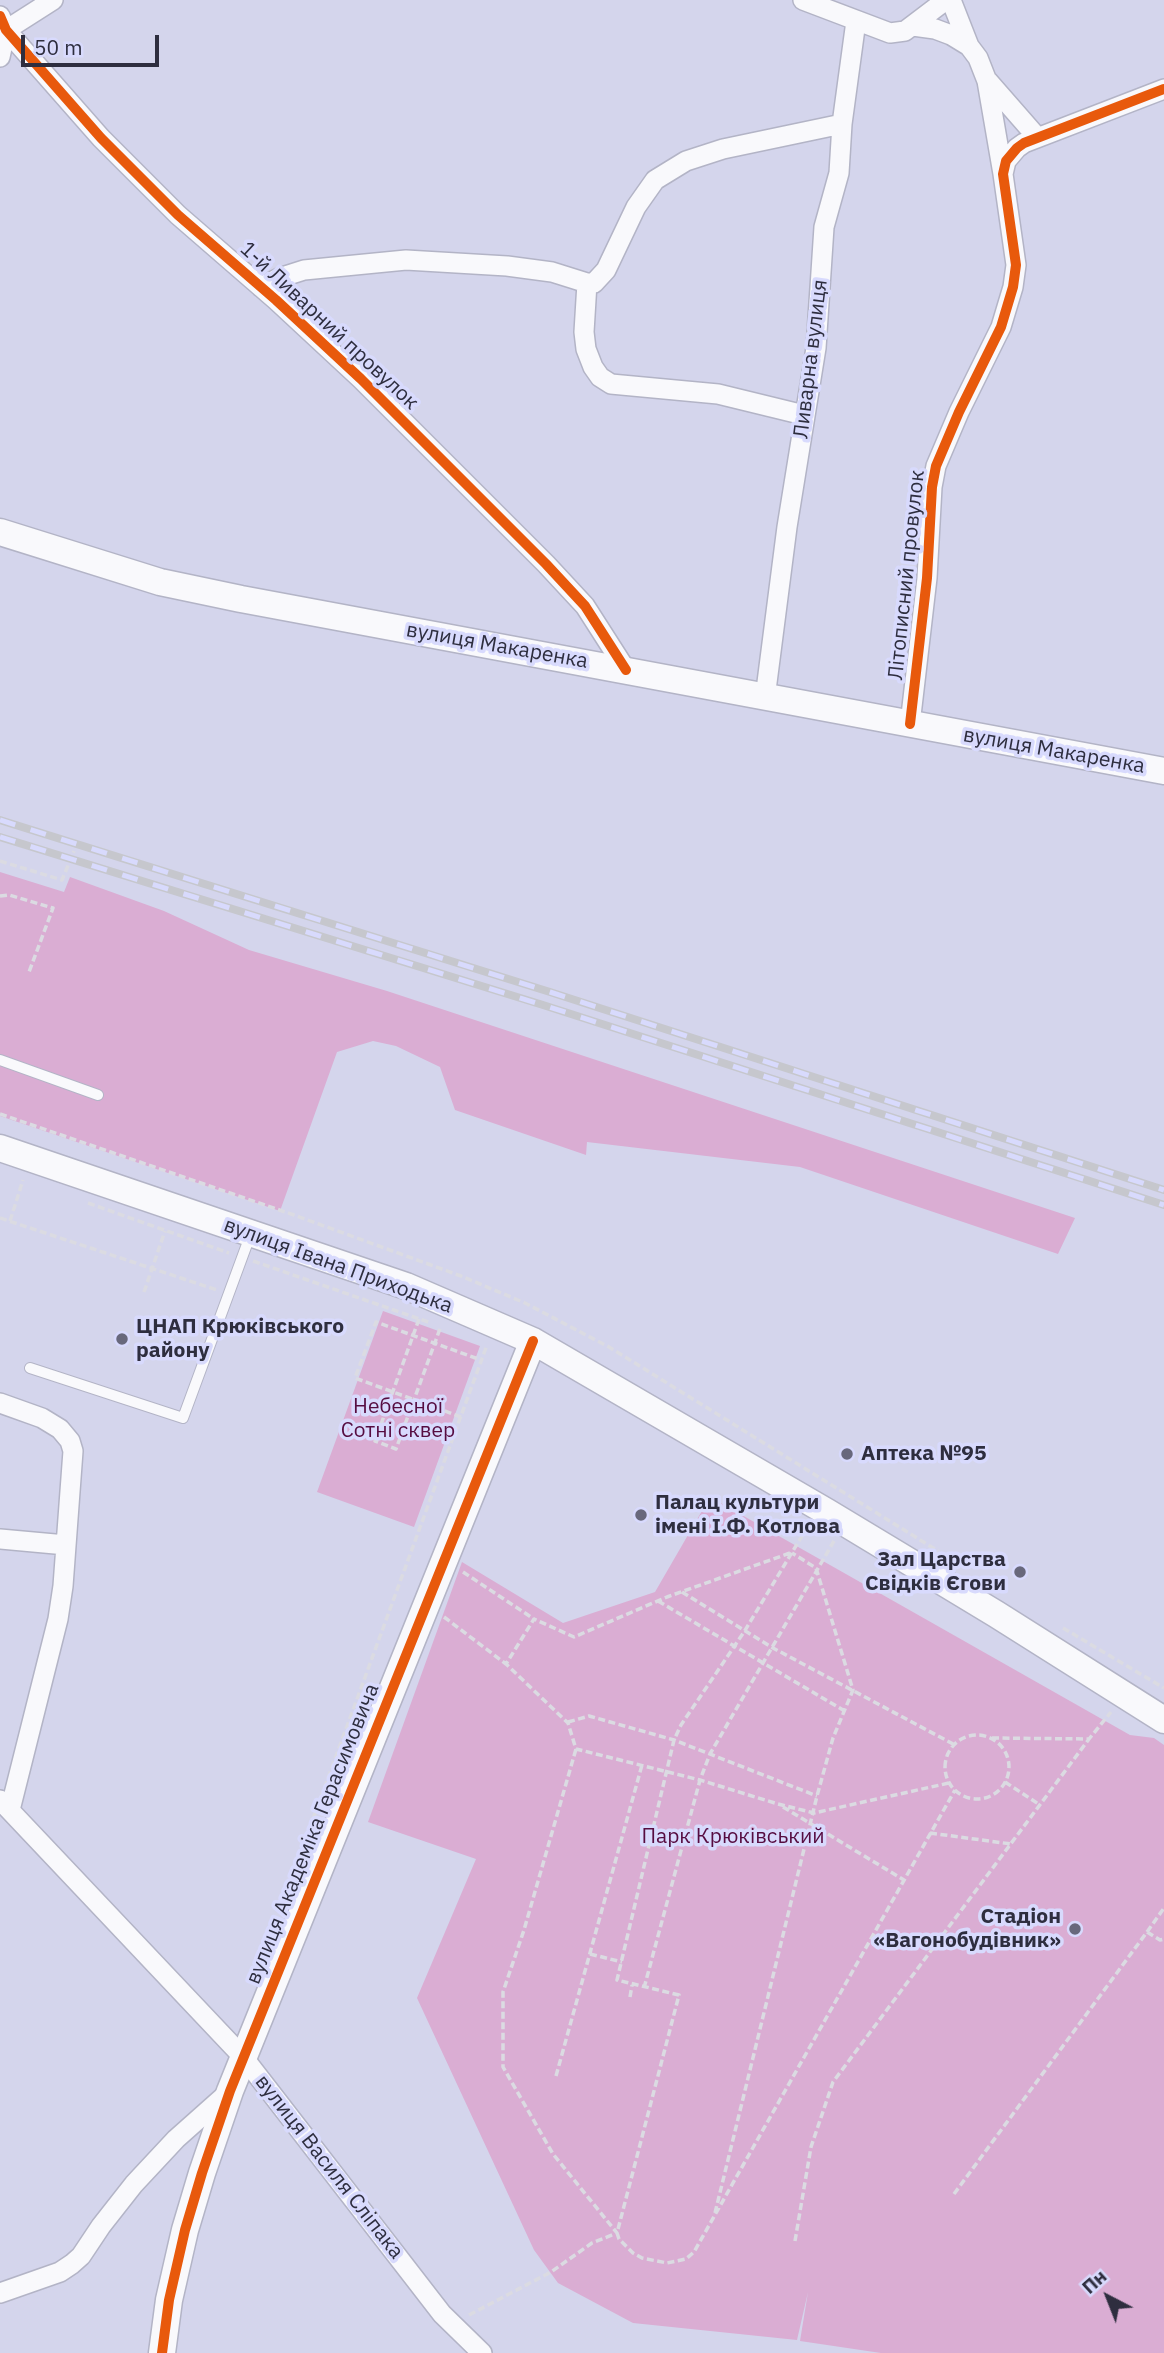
<!DOCTYPE html>
<meta charset="utf-8">
<style>
body{margin:0}
#map{position:relative;width:1164px;height:2353px;overflow:hidden;background:#d4d5ec;font-family:"IBM Plex Sans",sans-serif}
canvas{display:block}
.north{position:absolute;left:1073px;top:2262px;width:70px;height:70px;-webkit-text-stroke:5px #d8dafd;paint-order:stroke;rotate:318deg;font-size:19px;font-weight:700;line-height:28px;text-align:center;color:#2e2e3f}
.north::after{content:'';display:block;margin:auto;width:24px;height:32px;background:#2e2e3f;clip-path:polygon(50% 0,100% 100%,50% 72%,0 100%)}
.scale{position:absolute;left:21px;top:35px;width:138px;height:32px;box-sizing:border-box;border:4px solid #2e2e3f;border-top:0;padding-left:9px;font-size:21px;line-height:24px;white-space:nowrap;color:#2e2e3f;-webkit-text-stroke:5px #d8dafd;paint-order:stroke}
</style>
<div id="map">
<canvas width="1164" height="2353"></canvas>
<div class="north">Пн</div>
<div class="scale">50 m</div>
</div>
<script>
const c = document.querySelector('canvas').getContext('2d');
c.lineJoin = 'round';
function paint(path, color) { c.fillStyle = color; c.fill(path, 'evenodd'); }
const shape = rows => new Path2D(rows.map(r => 'M' + r).join(''));
function trace(path, color, width, dash) { c.strokeStyle = color; c.lineWidth = width; c.lineCap = dash ? 'butt' : 'round'; c.setLineDash(dash || []); c.stroke(path); }
function drawText(font, color, halo, rows, align = 'center') {
  c.font = font + ' "IBM Plex Sans",sans-serif'; c.lineWidth = 7; c.setLineDash([]); c.textBaseline = 'middle'; c.strokeStyle = halo; c.fillStyle = color; for (const [text, x, y, turn = 0] of rows) {
    c.save(); c.translate(x, y); c.rotate((+turn || 0) * Math.PI / 180); c.textAlign = isNaN(turn) ? turn : align; if (halo) c.strokeText(text, 0, 0); c.fillText(text, 0, 0); c.restore();
  }
}
const green = shape([
 [0,872,64,892,70,877,164,911,249,950,387,991,1075,1218,1058,1254,800,1167,587,1142,586,1155,455,1110,440,1067,396,1046,373,1041,337,1052,280,1211,0,1116],
 [383,1311,480,1346,414,1527,317,1492],
 [710,1497,1130,1735,1154,1738,1164,1745,1164,2353,881,2353,800,2341,808,2292,797,2340,633,2323,558,2283,534,2250,417,1998,476,1859,368,1822,462,1562,563,1623,655,1592]
]);
const path = shape([
 [0,861,62,880,74,851],
 [0,896,9,895,53,908,29,972],
 [0,1114,294,1215,461,1276,525,1303,609,1347,938,1551],
 [88,1203,229,1253],
 [0,1218,217,1290],
 [10,1221,23,1180],
 [253,1261,431,1323],
 [144,1292,165,1231],
 [419,1319,375,1441,396,1449,441,1326],
 [461,1417,355,1378,376,1322,481,1360],
 [808,1526,744,1632,681,1725,674,1740,617,1980,679,1995,617,2233,619,2239,633,2253,642,2258,667,2263,686,2259,694,2252,955,1790],
 [790,1553,667,1597,574,1637,534,1619,506,1664,568,1723,576,1749,700,1780,778,1804,814,1813,949,1783],
 [463,1572,534,1619],
 [682,1592,773,1648,955,1745],
 [658,1601,843,1710],
 [444,1617,506,1664],
 [1063,1628,1164,1688],
 [568,1722,589,1716,674,1740,817,1796],
 '945 1767a32 32 0 1 1 64 0a32 32 0 1 1-64 0Z',
 [992,1738,1089,1739,1111,1712],
 [1005,1782,1040,1805],
 [783,1807,904,1880],
 [930,1833,1011,1844],
 [299,1857,487,1345],
 [1147,1932,1164,1908],
 [590,1954,622,1962],
 [644,1988,700,1780,710,1754,834,1541],
 [630,1997,632,1985],
 [556,2076,642,1765],
 [954,2194,1147,1932,1160,1940,1164,1939],
 [715,2213,817,1796,833,1738,853,1690,816,1568,792,1553],
 [795,2241,811,2147,833,2082,1089,1739],
 [469,2315,551,2272,592,2243,617,2233,553,2154,503,2067,503,1992,524,1930,576,1749]
]);
const lane = shape([
 [0,1060,98,1095],
 [30,1368,183,1418,250,1236]
]);
const street = shape([
 [803,0,890,33,905,31,946,0],
 [951,0,969,46],
 [0,16,6,30,101,138,178,215,276,300,361,379,546,564,585,606,626,670],
 [913,26,935,29,951,35,969,46,978,58,987,81,1003,174],
 [0,57,6,30,53,0],
 [988,81,1037,137],
 [587,283,584,332,586,349,593,367,600,377,611,384,718,394,804,415],
 [261,287,279,278,304,270,406,260,507,266,552,272,587,283,594,283,606,270,636,207,655,180,686,161,723,149,842,124],
 [765,698,787,527,816,348,824,227,839,173,842,124,856,21],
 [910,724,927,578,932,487,936,466,959,412,1001,327,1013,287,1016,265,1003,174,1006,161,1017,148,1024,143,1164,89],
 [0,1403,42,1418,60,1429,70,1441,73,1451,63,1586,58,1619,10,1810],
 [0,1539,66,1545],
 [0,1800,244,2058,442,2314,482,2353],
 [0,2293,60,2272,72,2264,81,2256,101,2226,134,2184,176,2139,230,2091]
]);
const secondary = shape([
 [0,532,160,582,241,599,1164,771],
 [0,1148,406,1286,533,1341,827,1512,996,1614,1164,1720],
 [162,2353,169,2300,185,2230,202,2173,230,2091,533,1341]
]);
const rail = shape([
 [0,820,550,992,1164,1190],
 [0,837,543,1005,1164,1205]
]);
const cycleway = shape([
 [0,16,6,30,101,138,178,215,276,300,361,379,546,564,585,606,626,670],
 [910,724,927,578,932,487,936,466,959,412,1001,327,1013,287,1016,265,1003,174,1006,161,1017,148,1024,143,1164,89],
 [162,2353,169,2300,185,2230,202,2173,230,2091,533,1341]
]);
const markers = [
 [122,1339,7,"#68687c"],
 [847,1454,7,"#68687c"],
 [641,1515,7,"#68687c"],
 [1020,1572,7,"#68687c"],
 [1075,1929,7,"#68687c"]
];
const streetNames = [
 ["1-й Ливарний провулок",329,326,43],
 ["Ливарна вулиця",811,359,-83],
 ["Літописний провулок",907,575,-84],
 ["вулиця Макаренка",497,646,10],
 ["вулиця Макаренка",1054,751,10],
 ["вулиця Івана Приходька",338,1266,20],
 ["вулиця Академіка Герасимовича",313,1834,-68],
 ["вулиця Василя Сліпака",329,2167,52]
];
const poiNames = [
 ["ЦНАП Крюківського",136,1327],
 ["району",136,1351],
 ["Аптека №95",861,1454],
 ["Палац культури",655,1503],
 ["імені І.Ф. Котлова",655,1527],
 ["Зал Царства",1006,1560,"right"],
 ["Свідків Єгови",1006,1584,"right"],
 ["Стадіон",1061,1917,"right"],
 ["«Вагонобудівник»",1061,1941,"right"]
];
const parkNames = [
 ["Небесної",398,1407],
 ["Сотні сквер",398,1431],
 ["Парк Крюківський",733,1837]
];
paint(green, '#daadd3');
trace(lane, '#b3b4c6', 12);
trace(street, '#b3b4c6', 22);
trace(secondary, '#b3b4c6', 29);
trace(path, '#dbdbe2', 3.5, [7, 3.5]);
trace(lane, '#f9f9fc', 10);
trace(street, '#f9f9fc', 19);
trace(secondary, '#f9f9fc', 26);
trace(rail, '#c6c7cd', 8);
trace(rail, '#d8dafd', 5, [16]);
trace(cycleway, '#e8590c', 10);
for (const [x, y, r, color] of markers) { const dot = new Path2D(); dot.arc(x, y, r, 0, 2 * Math.PI); c.fillStyle = color; c.fill(dot); trace(dot, '#d8dafd', 2.5); }
drawText('21px', '#2e2e3f', '#d8dafd', streetNames);
drawText('bold 21px', '#2e2e3f', '#d8dafd', poiNames, 'left');
drawText('21px', '#560c41', '#d8dafd', parkNames);
</script>
